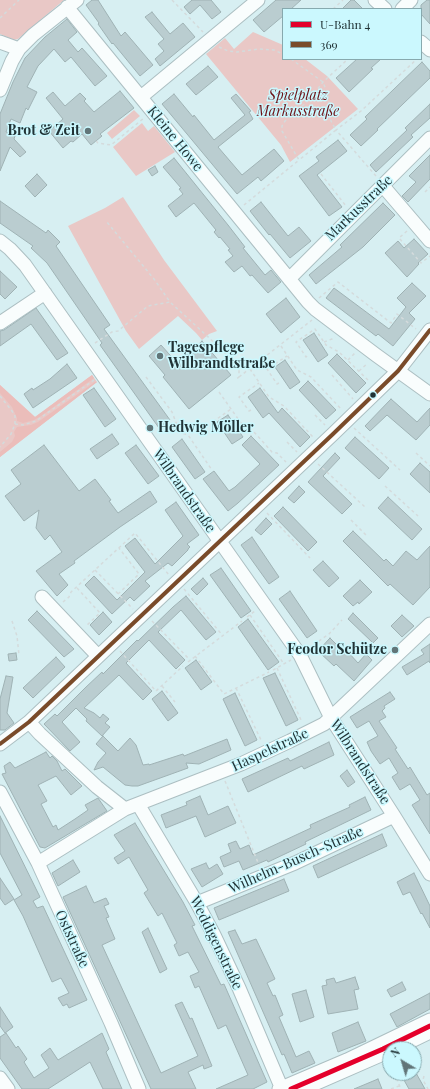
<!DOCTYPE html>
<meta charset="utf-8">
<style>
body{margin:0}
#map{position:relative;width:430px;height:1089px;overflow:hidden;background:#d7eff2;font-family:"Playfair Display",serif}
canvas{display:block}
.legend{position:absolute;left:282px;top:8px;width:140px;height:52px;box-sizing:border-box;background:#cbf8fe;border:1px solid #87a9ae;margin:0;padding:5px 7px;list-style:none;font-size:12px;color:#213336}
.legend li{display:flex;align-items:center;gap:8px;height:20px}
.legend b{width:20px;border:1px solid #87a9ae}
.north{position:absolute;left:382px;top:1041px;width:40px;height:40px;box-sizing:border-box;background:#cbf8fe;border:1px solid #87a9ae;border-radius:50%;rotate:322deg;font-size:11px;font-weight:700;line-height:16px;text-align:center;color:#213336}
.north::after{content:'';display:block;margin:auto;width:14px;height:18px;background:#617578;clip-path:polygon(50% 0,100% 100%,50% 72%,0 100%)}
</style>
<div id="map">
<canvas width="430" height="1089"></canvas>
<ul class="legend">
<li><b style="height:5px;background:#e4002b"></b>U-Bahn 4</li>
<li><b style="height:5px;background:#7a4b2a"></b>369</li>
</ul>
<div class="north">N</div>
</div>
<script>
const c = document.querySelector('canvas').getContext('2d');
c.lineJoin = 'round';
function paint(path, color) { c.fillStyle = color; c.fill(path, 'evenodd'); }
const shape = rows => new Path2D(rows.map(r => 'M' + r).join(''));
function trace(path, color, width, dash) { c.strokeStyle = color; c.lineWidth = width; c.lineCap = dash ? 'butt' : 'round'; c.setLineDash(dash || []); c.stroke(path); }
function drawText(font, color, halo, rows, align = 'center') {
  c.font = font + ' "Playfair Display",serif'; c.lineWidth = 3; c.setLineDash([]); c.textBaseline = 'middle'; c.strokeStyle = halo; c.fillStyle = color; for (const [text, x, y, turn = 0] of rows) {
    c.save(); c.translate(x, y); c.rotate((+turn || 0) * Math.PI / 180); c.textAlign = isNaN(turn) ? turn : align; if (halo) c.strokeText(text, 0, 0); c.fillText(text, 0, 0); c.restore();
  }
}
const green = shape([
 [0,0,64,0,18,39,14,40,0,34],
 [253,32,283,45,283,59,305,59,327,76,358,109,290,162,281,145,206,54,225,38,234,49],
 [134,110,140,116,112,139,107,133],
 [142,123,148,131,154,126,175,152,136,176,113,147],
 [123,197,164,260,217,331,209,334,202,340,196,333,178,316,139,349,126,331,68,226,105,208],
 [92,375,97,382,0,457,0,385,35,417]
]);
const forest = shape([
 [92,375,94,378,41,416,34,420,23,423,17,421,17,418,12,407,0,393,0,385,35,417],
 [95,382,97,382,0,457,0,452,12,442,15,436,14,432,17,427,31,425,38,422]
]);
const building = shape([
 [92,0,98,0,121,36,125,32,153,65,140,76,113,43,112,44,98,24,99,23,86,5,92,0],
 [192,0,211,0,221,12,212,19,200,5,190,14,184,7,192,0],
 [276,0,301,0,291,9,283,9,283,16,264,32,253,20,276,0],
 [351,0,354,0,363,9,342,9,351,0],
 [427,0,430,0,430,24,421,14,421,5,427,0],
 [152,12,170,34,183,23,195,37,160,66,155,59,164,51,158,44,164,39,145,17,152,12],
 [67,19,77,32,68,40,78,52,82,48,107,76,95,86,71,57,65,62,54,49,38,66,27,87,37,92,28,110,26,108,20,123,11,119,6,132,15,136,14,139,26,152,20,157,10,147,0,171,0,114,13,82,25,58,45,37,67,19],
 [357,59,381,59,371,68,373,69,349,92,336,78,357,59],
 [422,62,430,71,430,78,377,129,378,130,361,146,350,135,367,119,365,117,422,62],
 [208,66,218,77,196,95,186,84,208,66],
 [120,91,134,108,100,134,102,136,91,145,82,134,73,142,71,141,63,148,49,131,63,119,46,98,53,92,65,106,80,93,86,99,84,101,94,112,120,91],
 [174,94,193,117,194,115,214,140,245,115,231,98,236,94,251,111,249,112,253,119,218,147,242,175,274,149,284,161,261,181,258,177,237,194,162,104,174,94],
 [430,104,430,118,411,135,413,137,376,172,370,165,407,130,405,128,430,104],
 [338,140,347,151,317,175,342,207,329,216,299,176,319,161,316,157,338,140],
 [430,155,430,179,408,202,402,196,416,182,409,176,430,155],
 [174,158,228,225,245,247,243,248,265,275,271,270,281,282,268,293,252,275,250,276,242,266,234,272,225,262,233,256,228,250,230,249,220,237,219,238,214,232,216,230,194,203,176,217,168,206,183,194,179,189,181,188,163,167,174,158],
 [155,166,158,172,152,176,148,170,155,166],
 [37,174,47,185,35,197,25,186,37,174],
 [0,201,46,233,48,230,60,242,56,246,110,325,104,329,170,420,159,428,100,345,102,343,47,263,31,248,33,246,0,223,0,201],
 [261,202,288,236,299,227,311,241,290,258,270,234,269,235,250,211,261,202],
 [383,203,395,215,363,247,316,284,309,275,342,247,340,245,383,203],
 [414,239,428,254,418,263,419,264,407,277,385,253,398,241,404,248,414,239],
 [0,271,17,287,5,299,0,294,0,271],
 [412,283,426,296,409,313,415,319,393,346,378,334,376,336,326,298,334,288,389,329,406,307,397,298,412,283],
 [286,298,300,317,281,333,266,314,286,298],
 [36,308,68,353,57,360,31,324,0,346,0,331,4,330,36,308],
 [314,333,328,355,318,362,303,340,314,333],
 [202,341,231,375,189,409,163,377,165,375,149,356,161,345,178,364,202,341],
 [337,354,366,383,356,393,328,363,337,354],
 [285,360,300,382,290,389,275,367,285,360],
 [67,364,77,378,33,408,24,394,32,388,33,390,50,379,67,364],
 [308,381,336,410,326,419,299,390,308,381],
 [94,388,116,419,105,427,83,395,94,388],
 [260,388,278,413,282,408,310,437,300,447,269,413,263,418,248,397,260,388],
 [391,399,417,422,430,408,430,425,416,440,387,415,370,431,365,426,391,399],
 [228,415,243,437,232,444,217,422,228,415],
 [112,434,119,444,97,459,90,449,112,434],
 [251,436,279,465,238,503,228,511,203,479,214,471,229,491,235,487,260,464,242,445,251,436],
 [355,437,389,468,379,479,345,448,355,437],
 [182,439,205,472,195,479,172,447,182,439],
 [44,445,79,491,95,479,111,500,109,501,118,513,150,491,157,502,120,527,74,561,75,563,59,574,68,585,57,596,36,571,62,552,50,535,45,540,36,528,39,510,24,521,5,496,21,484,11,470,44,445],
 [136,445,159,476,148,484,125,453,136,445],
 [335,453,340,458,323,476,352,504,342,514,308,482,335,453],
 [420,463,430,472,430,493,410,474,420,463],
 [299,486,305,492,294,503,288,498,299,486],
 [388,497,422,529,412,540,378,508,388,497],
 [176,502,199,535,187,544,190,547,188,549,188,550,172,566,168,563,145,581,150,586,134,601,130,597,112,614,85,585,94,576,117,600,145,572,125,546,135,538,155,564,183,536,165,510,176,502],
 [283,507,317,542,308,551,274,516,283,507],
 [266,518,272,524,261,535,255,530,266,518],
 [353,531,384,561,386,559,393,566,406,551,417,560,430,546,430,587,413,605,390,584,388,586,343,541,353,531],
 [252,537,279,577,269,584,241,545,252,537],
 [323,561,339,578,329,587,313,570,323,561],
 [221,568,251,611,241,618,210,575,221,568],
 [203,578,208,584,197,595,191,589,203,578],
 [360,580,372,592,359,604,358,602,353,606,343,596,360,580],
 [290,591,317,631,307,638,279,599,290,591],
 [186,596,216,632,206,640,181,610,158,632,185,660,176,669,149,640,126,663,152,691,143,700,119,675,84,708,94,713,100,718,103,714,109,719,105,723,110,727,102,736,86,721,87,719,76,708,62,722,80,742,70,751,44,724,55,714,57,716,85,688,102,672,103,674,137,640,138,641,173,607,186,596],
 [37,611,74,649,64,657,28,620,37,611],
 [103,612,112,622,99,635,90,625,103,612],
 [353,613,378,638,373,643,348,619,353,613],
 [402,615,414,626,402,637,391,626,402,615],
 [248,619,279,662,268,670,238,627,248,619],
 [330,638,346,654,348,652,358,663,366,654,372,660,354,681,336,664,334,666,318,651,330,638],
 [430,644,430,663,429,661,407,675,402,667,424,654,421,650,430,644],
 [16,653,17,660,9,661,8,654,16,653],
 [56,657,65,667,33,698,23,688,56,657],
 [196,660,212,682,201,690,185,668,196,660],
 [275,673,298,720,286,726,263,678,275,673],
 [6,676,13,677,7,713,14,723,5,730,0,730,0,699,6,676],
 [162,691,178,713,168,721,152,699,162,691],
 [390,692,395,699,384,706,385,708,382,711,386,717,379,721,397,748,395,749,408,769,410,767,427,795,430,793,430,834,412,805,420,800,410,784,400,790,392,777,398,773,389,758,380,764,371,751,367,742,378,736,369,721,357,728,350,717,390,692],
 [235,693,257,740,245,746,223,699,235,693],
 [103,736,118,751,130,738,136,745,143,765,149,764,149,765,183,754,184,756,227,739,231,750,199,764,186,763,188,768,138,786,132,786,125,785,103,767,94,770,98,762,106,753,96,744,103,736],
 [329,742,334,755,304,769,302,766,248,792,242,779,288,758,290,761,329,742],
 [46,752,50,758,52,756,57,761,62,771,65,769,82,786,71,795,56,776,38,785,47,801,41,804,53,827,56,825,58,830,75,819,88,810,85,805,98,798,107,811,45,848,40,847,2,774,6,773,4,766,10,762,15,768,46,752],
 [347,770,355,782,348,787,340,776,347,770],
 [200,796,208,815,228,806,236,823,205,837,196,816,166,828,161,815,187,805,186,802,200,796],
 [365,797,371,810,305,842,306,844,268,862,267,860,243,870,239,861,224,867,220,857,231,852,228,844,236,841,240,849,249,845,253,855,311,828,310,825,350,807,349,805,365,797],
 [0,816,40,897,33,901,37,908,43,906,87,1000,69,1008,67,1004,63,1006,58,998,69,993,61,978,52,982,23,916,14,900,22,895,0,853,0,816],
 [135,823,183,902,195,925,192,926,221,985,224,984,267,1082,253,1089,216,1089,248,1075,226,1025,218,1029,199,986,195,988,190,976,199,972,188,952,179,956,174,945,177,943,162,913,158,916,144,893,148,890,129,857,118,864,114,858,125,851,114,835,135,823],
 [382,834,387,846,318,878,313,866,382,834],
 [73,860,80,872,58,886,52,873,73,860],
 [206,863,209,869,217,864,223,874,202,887,191,869,206,863],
 [414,873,430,906,430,928,422,913,421,914,410,892,403,895,397,882,414,873],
 [0,878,14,899,5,905,0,898,0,878],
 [284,879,289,891,219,920,214,908,284,879],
 [86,886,94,903,106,898,109,904,104,906,109,917,106,918,115,939,102,945,161,1073,198,1056,175,1005,182,1002,190,1019,192,1018,212,1066,204,1069,203,1065,188,1072,196,1089,151,1089,63,897,86,886],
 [148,928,167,969,160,973,142,932,148,928],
 [235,930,242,944,256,939,275,979,267,983,273,996,275,995,283,1015,279,1017,296,1057,309,1051,315,1063,292,1073,284,1054,282,1055,228,932,235,930],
 [355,977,359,989,354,990,358,1009,328,1014,322,986,327,985,326,980,334,978,336,983,355,977],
 [402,982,406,990,391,997,387,990,402,982],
 [306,990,314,1017,300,1022,292,994,306,990],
 [430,993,430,1009,397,1027,390,1014,430,993],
 [0,1007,13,1027,5,1033,0,1026,0,1007],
 [358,1022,366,1041,338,1052,332,1033,358,1022],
 [6,1033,16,1048,18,1046,27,1059,24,1062,34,1078,49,1068,41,1055,50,1048,58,1060,102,1033,109,1049,106,1052,122,1089,103,1089,90,1062,48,1089,22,1089,0,1058,0,1037,6,1033],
 [400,1073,416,1073,425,1089,409,1089,400,1073],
 [378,1079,382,1089,354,1089,378,1079]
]);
const path = shape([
 [172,0,203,32],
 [333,9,343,0],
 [0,18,19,0],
 [219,47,228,51,237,52,259,49,274,50,283,54],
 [291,59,323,82,328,95,331,121,336,130,299,160],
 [96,141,98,143,111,145,144,118],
 [321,174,346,206],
 [376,176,336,130,361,111,417,59],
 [425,192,430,187],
 [244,205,299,160,282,131,282,126,285,121,309,100,323,82,348,59],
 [407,231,399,238,421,263,430,256],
 [319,298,338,282,391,323,397,314,416,329],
 [171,303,218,346,235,363,239,370,239,377,235,380],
 [324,342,332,339,335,337],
 [95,343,112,332,118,331,148,306,170,302,154,279,106,221],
 [281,346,297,370,311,377,342,410],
 [307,356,306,357,296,342,315,329,326,345,339,352,370,382],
 [348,360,355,353],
 [250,369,269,397,284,406,313,437],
 [359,371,368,363],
 [332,375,353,399],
 [146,377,172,412,177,425],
 [239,377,312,320],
 [279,383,277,384,267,369,287,356],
 [219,392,241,423,254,432,272,452,277,453,286,462],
 [0,396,12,411,15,416,15,424,11,434,0,447],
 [251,410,249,411,239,397,259,383],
 [315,415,325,425],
 [15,424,23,425,36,421,94,380],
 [218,427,214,421,231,409],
 [173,428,176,431,188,435,212,470],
 [354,428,400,470],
 [287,442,297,452],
 [416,453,430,466],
 [318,464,365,507],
 [385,486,418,516],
 [267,513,310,558],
 [351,520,368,537],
 [95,570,133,609],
 [77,588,100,613,86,626],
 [184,589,223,636],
 [118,594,139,574,119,548],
 [63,602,69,597,71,592,135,533,169,575],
 [250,615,284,664],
 [247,617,255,611],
 [12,621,17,636,19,655],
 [152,621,190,660],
 [309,648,329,634,342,620],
 [120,651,156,691,183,666],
 [195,656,224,694,269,672],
 [188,662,242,621],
 [277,668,302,722],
 [273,670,291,660],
 [162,686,175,702],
 [236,688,262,742],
 [225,781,259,865],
 [394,1073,401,1089],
 [424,1076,423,1080,428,1089],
 [391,1089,399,1086]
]);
const minor = shape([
 [375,0,385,9],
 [67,7,308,302,315,309,376,355,430,394],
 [402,9,411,0],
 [0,42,19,49],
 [421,42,430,50],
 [0,90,12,61,19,49,33,35,77,0],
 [141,97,258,0],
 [383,186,430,241],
 [0,241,10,249,25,265,300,655,331,718,394,816,430,874],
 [289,279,430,138],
 [0,323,45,293],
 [42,597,98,656],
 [29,722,40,734,97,787,125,809],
 [0,744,29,722,333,434,398,371,430,330],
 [0,792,38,863,111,1023,139,1089],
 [138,804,197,903,214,935,239,988,282,1089],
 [38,863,125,809,241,764,290,741,324,724,430,624],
 [197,903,295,863,394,816],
 [395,1049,430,1032],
 [0,1078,8,1089],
 [279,1089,347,1060,430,1020],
 [303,1089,390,1051]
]);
const bus1 = shape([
 [0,744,29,722,333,434,398,371,430,330]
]);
const metro1 = shape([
 [291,1089,383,1049,430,1026]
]);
const markers = [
 [88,131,4,"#617578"],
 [160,356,4,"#617578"],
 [373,395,3.5,"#213336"],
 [150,428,4,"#617578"],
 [395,650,4,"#617578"]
];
const parkNames = [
 ["Spielplatz",298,96],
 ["Markusstraße",298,112]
];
const poiNames = [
 ["Brot & Zeit",80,131],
 ["Tagespflege",168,348,"left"],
 ["Wilbrandtstraße",168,364,"left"],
 ["Hedwig Möller",158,428,"left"],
 ["Feodor Schütze",387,650]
];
const streetNames = [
 ["Kleine Howe",175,139,51],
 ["Markusstraße",359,208,-44],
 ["Wilbrandstraße",184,491,55],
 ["Haspelstraße",270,750,-25],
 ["Wilbrandstraße",360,762,57],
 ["Wilhelm-Busch-Straße",296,860,-24],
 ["Oststraße",72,939,65],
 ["Weddigenstraße",216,943,64]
];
paint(green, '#e9c8c6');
paint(forest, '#ebbdba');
paint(building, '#bacdd0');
trace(building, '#9fb2b4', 1);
trace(minor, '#acbfc2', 15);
trace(path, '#d4dbdc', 1.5, [3, 3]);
trace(minor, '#f9fdfd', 13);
trace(bus1, '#7a4b2a', 4);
trace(metro1, '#e4002b', 5);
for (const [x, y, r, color] of markers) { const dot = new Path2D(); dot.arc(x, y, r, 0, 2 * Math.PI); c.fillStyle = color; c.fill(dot); trace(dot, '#cbf8fe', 1.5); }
drawText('italic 14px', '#6d1116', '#cbf8fe', parkNames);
drawText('bold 14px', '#213336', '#cbf8fe', poiNames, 'right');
drawText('14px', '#213336', '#cbf8fe', streetNames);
</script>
